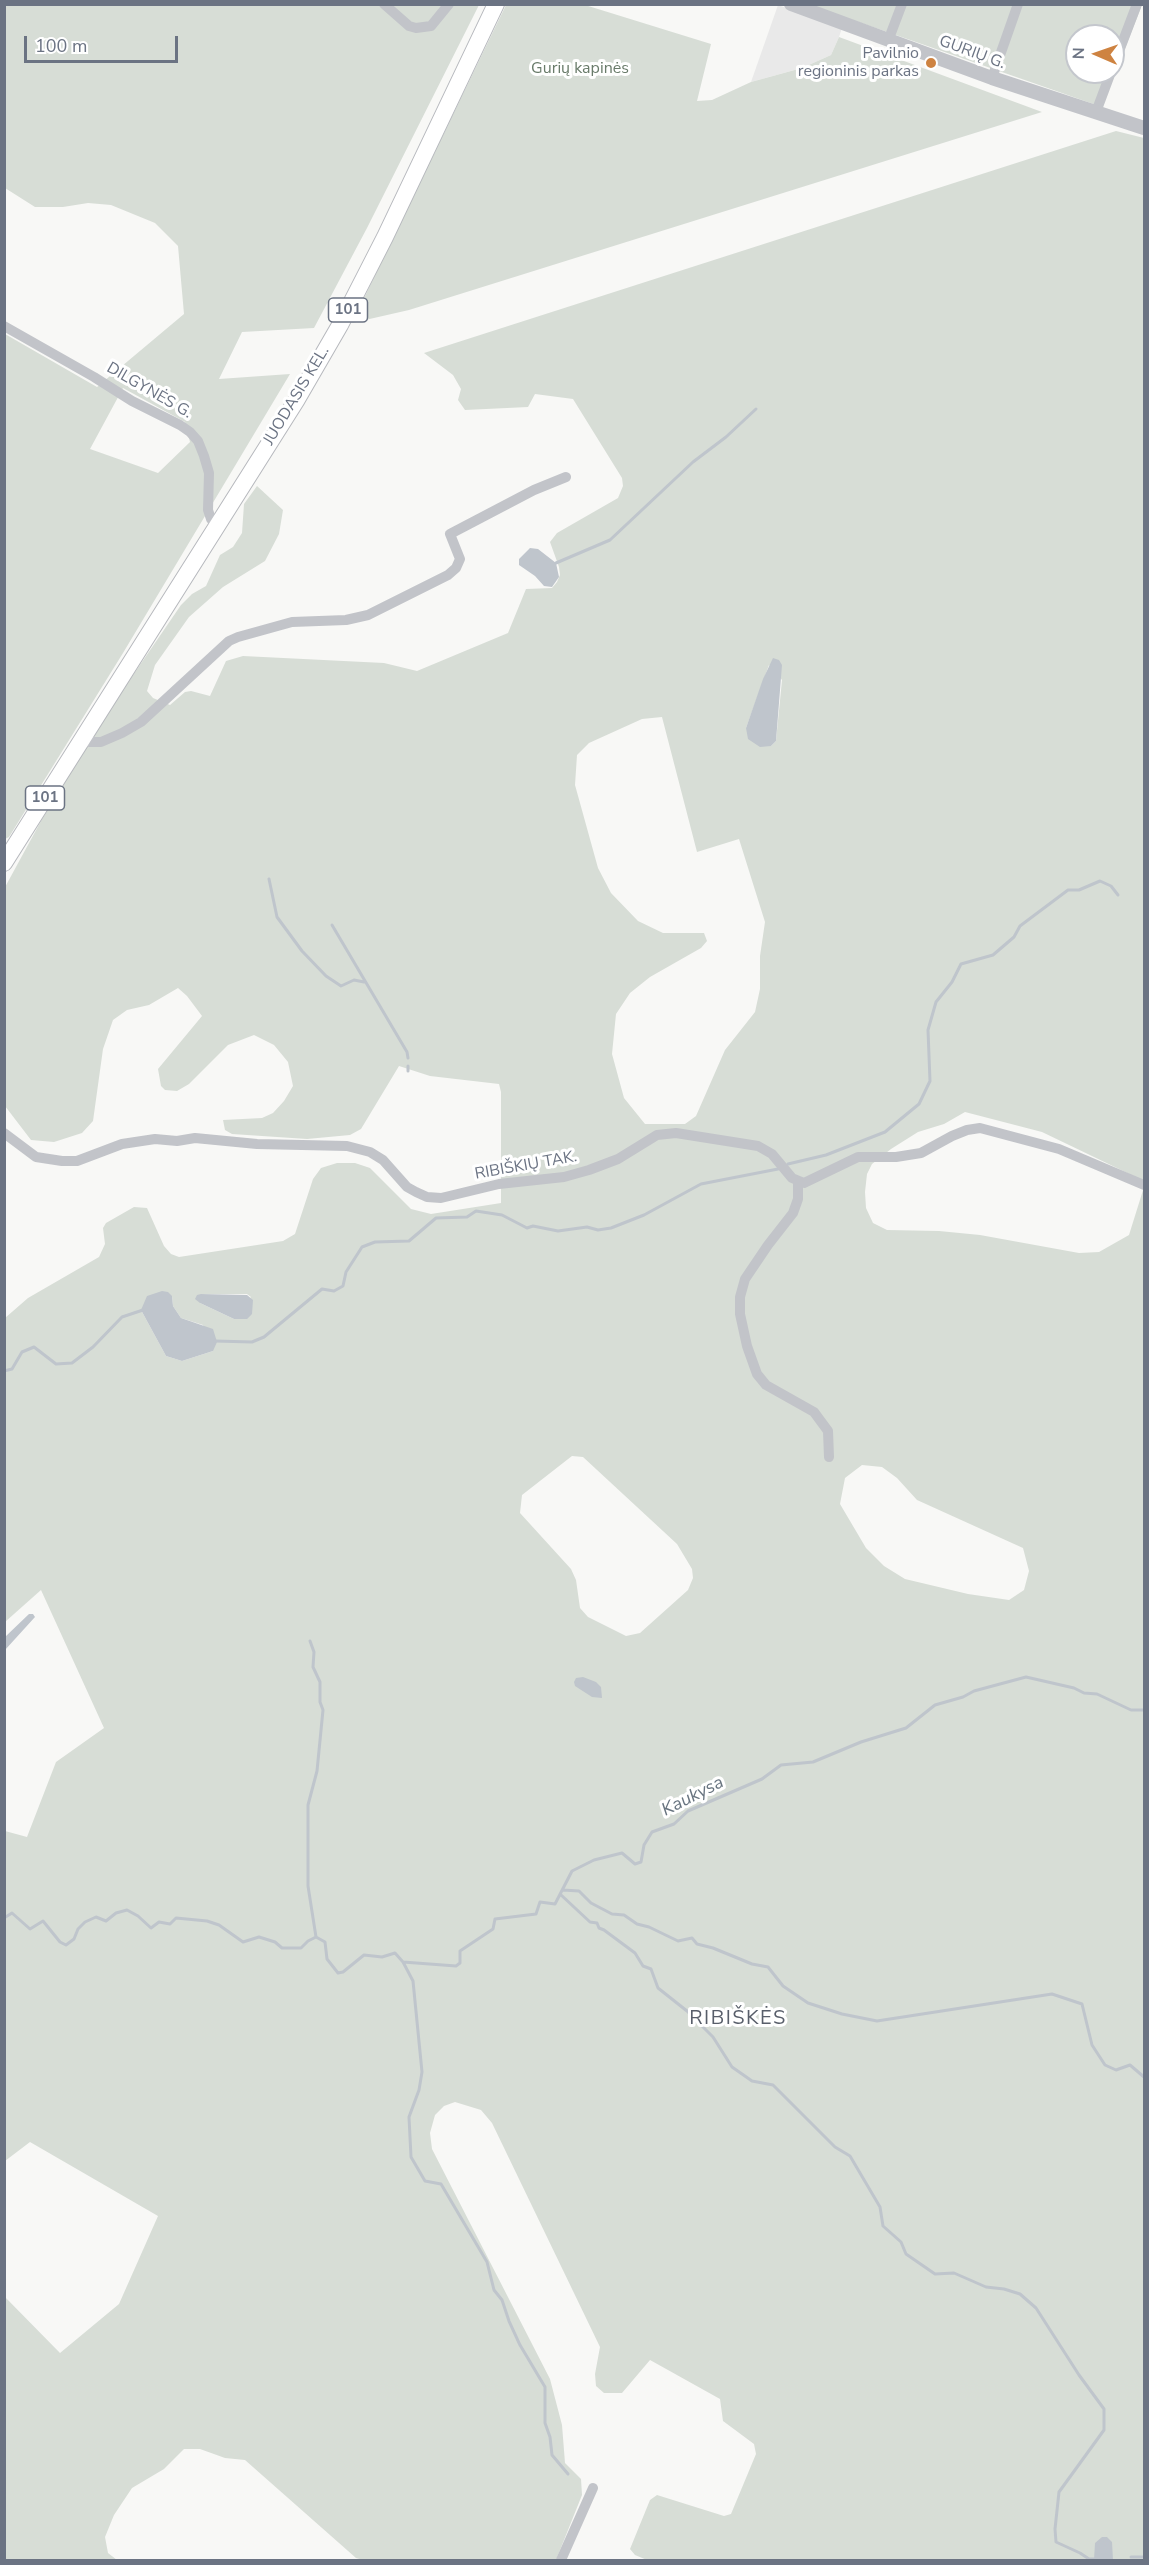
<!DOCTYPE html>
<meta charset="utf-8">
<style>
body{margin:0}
#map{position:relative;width:1149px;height:2565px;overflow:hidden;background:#f8f8f6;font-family:"Nunito Sans",sans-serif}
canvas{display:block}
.frame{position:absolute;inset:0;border:6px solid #6b7383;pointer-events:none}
.north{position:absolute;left:1065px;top:24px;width:60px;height:60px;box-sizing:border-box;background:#fff;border:2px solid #c4c7cd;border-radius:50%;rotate:272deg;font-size:16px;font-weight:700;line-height:24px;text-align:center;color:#6b7383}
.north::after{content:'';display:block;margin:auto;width:21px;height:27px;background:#ce8341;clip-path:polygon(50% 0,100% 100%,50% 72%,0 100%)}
.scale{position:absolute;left:24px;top:36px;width:154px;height:27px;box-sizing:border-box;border:3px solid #6b7383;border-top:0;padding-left:8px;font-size:18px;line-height:21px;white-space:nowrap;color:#6b7383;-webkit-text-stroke:4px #fff;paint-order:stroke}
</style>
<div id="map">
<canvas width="1149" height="2565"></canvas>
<div class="frame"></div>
<div class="north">N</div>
<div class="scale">100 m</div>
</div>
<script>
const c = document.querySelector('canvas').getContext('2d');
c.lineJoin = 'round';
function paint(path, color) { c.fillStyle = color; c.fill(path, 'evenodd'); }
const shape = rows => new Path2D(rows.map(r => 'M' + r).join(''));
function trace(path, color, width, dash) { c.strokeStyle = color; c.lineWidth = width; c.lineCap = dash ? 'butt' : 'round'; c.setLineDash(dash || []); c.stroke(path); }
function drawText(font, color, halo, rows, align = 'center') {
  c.font = font + ' "Nunito Sans",sans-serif'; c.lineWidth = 6; c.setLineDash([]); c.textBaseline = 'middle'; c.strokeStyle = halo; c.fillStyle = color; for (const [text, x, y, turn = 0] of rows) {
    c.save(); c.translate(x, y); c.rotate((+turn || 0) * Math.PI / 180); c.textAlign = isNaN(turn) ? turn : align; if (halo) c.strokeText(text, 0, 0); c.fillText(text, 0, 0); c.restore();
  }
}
const built = shape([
 [778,5,842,28,839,37,831,55,802,68,751,82]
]);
const green = shape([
 [4,5,479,5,367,228,314,328,242,332,219,379,290,374,123,653,9,837,5,839,5,334,97,387,184,314,178,246,155,223,111,205,88,203,63,207,35,207,5,188],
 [123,388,185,422,190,442,158,473,90,449],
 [506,5,585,5,711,44,697,101,712,100,751,82,802,68,831,55,839,37,1042,112,409,310,352,323],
 [810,5,1142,5,1102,107],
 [1077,36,1113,36,1113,72,1077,72],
 [1116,131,1144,138,1144,1181,1042,1132,965,1112,944,1124,918,1132,891,1149,872,1164,867,1174,865,1192,866,1208,873,1223,887,1230,939,1231,980,1235,1079,1253,1099,1252,1129,1235,1144,1187,1144,2560,647,2560,635,2555,630,2549,650,2500,657,2495,724,2516,731,2514,756,2454,754,2444,723,2421,720,2399,650,2360,622,2393,604,2393,596,2386,595,2374,600,2347,492,2123,481,2110,455,2102,444,2106,435,2115,430,2133,432,2149,550,2379,562,2425,565,2463,581,2479,582,2495,556,2560,363,2560,356,2558,245,2460,225,2458,200,2449,184,2449,164,2469,132,2488,114,2515,105,2537,108,2553,117,2560,5,2560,5,2297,60,2353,119,2304,158,2216,30,2142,5,2161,5,1831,27,1837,56,1762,104,1728,41,1590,5,1622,5,1318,28,1298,99,1257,105,1244,103,1228,106,1223,134,1207,147,1208,164,1246,171,1254,179,1257,283,1241,295,1234,313,1179,321,1168,337,1163,355,1163,370,1168,411,1209,431,1214,501,1203,501,1092,499,1084,430,1076,399,1066,361,1129,350,1135,307,1139,232,1134,225,1130,223,1120,262,1118,273,1113,284,1101,293,1086,288,1062,274,1045,254,1035,228,1045,189,1084,177,1091,165,1090,161,1086,158,1069,202,1016,187,996,178,988,149,1005,127,1010,113,1020,103,1049,93,1121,82,1133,54,1142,31,1140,5,1106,4,889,41,821,107,713,181,605,192,594,206,586,220,555,233,547,242,533,244,504,257,486,283,510,279,534,265,561,223,587,189,617,155,665,147,691,153,698,170,705,185,692,191,691,210,696,226,661,243,656,384,663,417,671,508,633,526,589,552,588,557,582,560,575,559,567,550,542,557,533,618,498,623,486,622,478,573,399,535,394,528,407,465,410,458,400,461,389,453,375,424,353],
 [769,665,782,680,776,741,771,746,746,728],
 [662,717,697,852,739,839,765,922,760,956,760,989,755,1012,725,1050,696,1116,685,1124,645,1124,624,1098,612,1054,616,1014,630,993,650,977,701,948,707,941,704,933,663,933,638,921,611,893,598,868,575,785,577,755,589,743,642,719],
 [201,1294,247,1294,251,1297,234,1319,200,1303],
 [172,1296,173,1306,181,1318,203,1325,213,1351,182,1361,166,1356,141,1310],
 [572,1456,583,1457,677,1544,692,1569,693,1578,688,1590,640,1633,626,1636,588,1617,580,1608,576,1580,571,1569,520,1513,522,1495],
 [862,1465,882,1467,897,1478,917,1500,1023,1548,1029,1571,1024,1590,1009,1600,968,1594,905,1579,884,1566,866,1548,840,1504,845,1478]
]);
const water = shape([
 [530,548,538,549,556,563,559,577,552,587,544,586,535,576,519,565,519,559],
 [773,658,779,660,782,665,776,741,771,746,760,747,748,739,746,728,763,679],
 [162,1291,168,1292,172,1296,173,1306,181,1318,213,1329,217,1342,213,1351,182,1361,166,1356,141,1310,147,1296],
 [201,1294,247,1295,253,1300,252,1314,247,1319,234,1319,200,1303,195,1299,197,1295],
 [29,1614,33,1614,35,1617,5,1650,5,1637],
 [583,1677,596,1682,601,1687,602,1698,592,1697,575,1686,574,1682,576,1678],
 [1102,2537,1107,2537,1112,2542,1113,2560,1094,2560,1095,2543]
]);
const stream = shape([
 [556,563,610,540,693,462,726,437,756,409],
 [269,879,277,917,302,951,326,976,341,986,354,980,364,982],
 [332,925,407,1052,408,1058],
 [408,1071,408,1066],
 [788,1164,826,1155,885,1132,919,1104,930,1081,928,1030,936,1002,952,982,961,964,993,955,1014,937,1020,926,1068,890,1079,890,1100,881,1111,886,1118,895],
 [215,1341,252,1342,264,1337,322,1289,334,1291,343,1286,346,1272,362,1247,375,1242,409,1241,436,1218,467,1217,476,1211,502,1215,527,1228,533,1226,558,1231,587,1227,598,1230,611,1228,644,1215,701,1184,778,1169],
 [4,1371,12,1369,22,1352,34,1347,56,1364,72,1363,93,1347,122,1317,143,1310],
 [310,1641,314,1652,313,1667,320,1682,320,1702,323,1710,317,1771,308,1805,308,1886,316,1937],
 [563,1890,579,1891,591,1903,612,1914,624,1915,637,1924,649,1927,678,1941,692,1938,697,1944,713,1948,752,1964,768,1967,783,1986,808,2003,842,2014,877,2021,1052,1994,1082,2004,1092,2045,1105,2065,1116,2070,1130,2065,1144,2077],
 [560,1894,590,1922,597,1923,599,1928,604,1930,635,1953,643,1966,651,1969,658,1988,687,2011,713,2037,732,2067,752,2081,773,2085,835,2147,850,2156,880,2207,883,2226,901,2242,906,2254,935,2274,954,2273,986,2287,1004,2289,1020,2294,1036,2308,1079,2375,1104,2409,1104,2430,1059,2492,1055,2529,1056,2542,1080,2553,1089,2559,1097,2559],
 [4,1918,12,1913,30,1929,43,1921,60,1942,66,1945,74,1939,78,1929,85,1922,96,1917,106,1921,116,1913,127,1910,138,1916,151,1928,159,1922,170,1924,176,1918,207,1921,219,1925,243,1942,259,1937,275,1942,282,1948,301,1948,308,1941,316,1937,325,1942,327,1959,338,1973,343,1972,364,1955,382,1957,395,1953,403,1962,456,1966,460,1963,460,1951,493,1929,495,1919,536,1914,540,1902,555,1904,572,1871,594,1860,622,1853,635,1864,641,1862,644,1845,652,1832,674,1824,688,1811,762,1779,781,1765,813,1762,861,1742,906,1728,935,1705,963,1697,974,1691,1026,1677,1074,1688,1084,1693,1097,1694,1131,1710,1144,1710],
 [403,1962,413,1981,422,2072,419,2090,409,2117,411,2157,425,2181,441,2184,487,2262,494,2290,502,2300,509,2321,520,2345,545,2387,545,2423,550,2437,552,2455,568,2474],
 [1131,2557,1144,2557]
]);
const minor = shape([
 [384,4,409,26,416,28,431,26,449,4],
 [888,41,902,4],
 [1113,67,1137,4],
 [992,78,1018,4],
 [1096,112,1111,72],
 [4,326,94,377,132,401,180,425,190,432,198,441,204,456,209,473,208,510,211,519,217,526],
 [82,738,89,742,101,742,122,733,141,722,229,641,238,637,292,622,346,620,368,615,448,575,456,568,460,559,450,534,534,490,566,477],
 [4,1133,36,1157,62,1161,77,1161,122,1144,155,1139,177,1141,195,1138,257,1144,347,1146,370,1152,383,1160,407,1187,416,1192,427,1197,441,1198,499,1184,564,1177,589,1170,618,1159,657,1135,676,1133,758,1146,772,1154,792,1178,804,1183,858,1157,896,1157,921,1153,952,1136,967,1130,980,1128,1059,1149,1144,1185],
 [798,1182,798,1199,793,1213,768,1245,745,1279,740,1297,740,1314,747,1346,757,1374,766,1385,814,1412,828,1431,829,1457],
 [561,2560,593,2488]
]);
const tertiary = shape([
 [791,4,992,78,1144,128]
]);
const primary = shape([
 [4,863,296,401,340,325,385,237,496,4]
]);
const markers = [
 [931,63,6,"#ce8341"]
];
const shields = [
 [348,310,39],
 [45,798,39]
];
const shieldNames = [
 ["101",348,310],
 ["101",45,798]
];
const streetNames = [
 ["GURIŲ G.",972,53,20],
 ["DILGYNĖS G.",149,391,30],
 ["JUODASIS KEL.",297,396,-59],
 ["RIBIŠKIŲ TAK.",526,1166,-10]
];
const poiNames = [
 ["Pavilnio",919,54],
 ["regioninis parkas",919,72]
];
const parkNames = [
 ["Gurių kapinės",580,69]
];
const waterNames = [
 ["Kaukysa",693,1797,-27]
];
const quarterNames = [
 ["RIBIŠKĖS",738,2019]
];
paint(built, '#e9e9e9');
paint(green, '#d7ddd6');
paint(water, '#bfc5cc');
trace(stream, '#bfc5cc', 3);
trace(primary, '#b6b8bd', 18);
trace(minor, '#c2c4c9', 10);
trace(tertiary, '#c2c4c9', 14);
trace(primary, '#fff', 16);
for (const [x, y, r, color] of markers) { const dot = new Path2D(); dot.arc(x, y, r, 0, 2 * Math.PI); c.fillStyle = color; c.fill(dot); trace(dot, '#fff', 2); }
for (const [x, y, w] of shields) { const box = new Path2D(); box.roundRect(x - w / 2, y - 12, w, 24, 4.5); c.fillStyle = '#fff'; c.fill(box); trace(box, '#6b7383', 1.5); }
drawText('bold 15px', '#6b7383', null, shieldNames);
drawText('16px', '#6b7383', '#fff', streetNames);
drawText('16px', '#6b7383', '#fff', poiNames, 'right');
drawText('16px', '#697b6a', '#fff', parkNames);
drawText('italic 18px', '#67737f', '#fff', waterNames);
c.letterSpacing = '1.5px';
drawText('20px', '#585e6a', '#fff', quarterNames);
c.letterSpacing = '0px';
</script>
